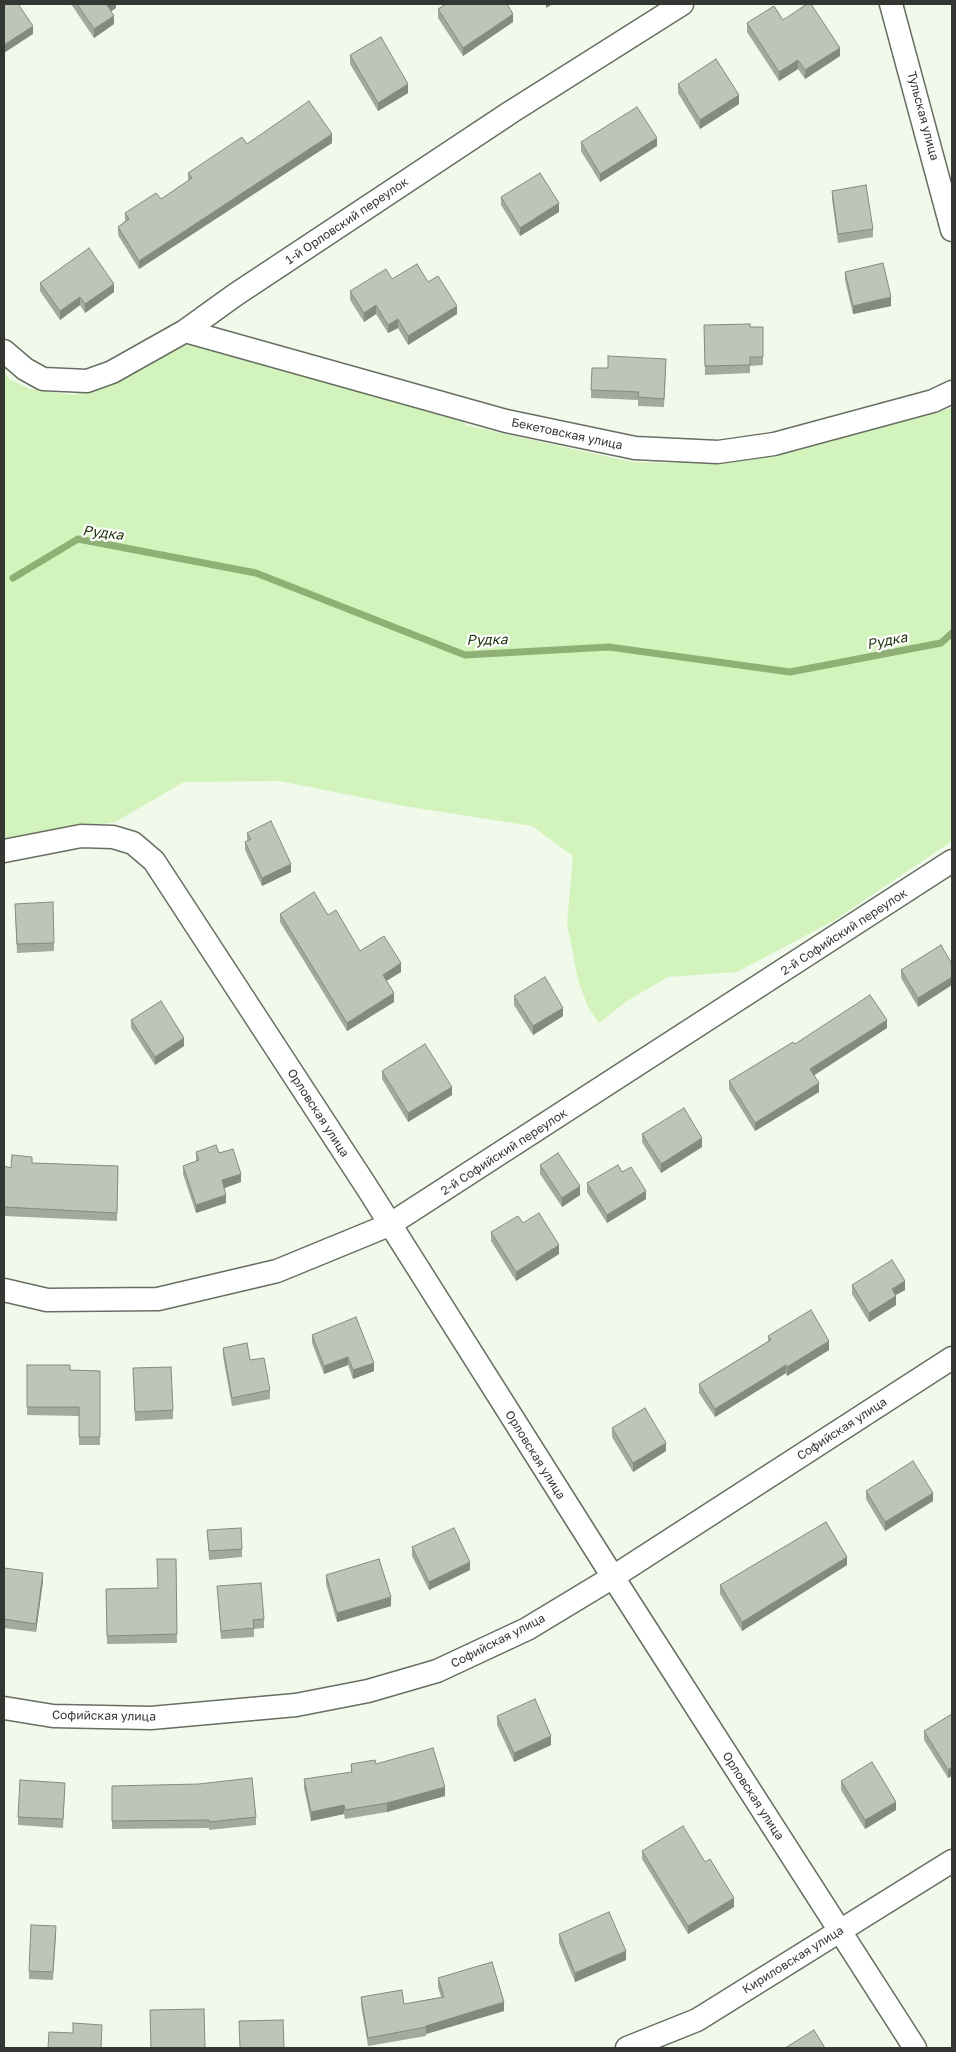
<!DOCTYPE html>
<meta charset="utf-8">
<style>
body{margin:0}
#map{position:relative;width:956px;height:2052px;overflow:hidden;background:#f0f9ea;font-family:"Golos Text",sans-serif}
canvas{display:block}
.frame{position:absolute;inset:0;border:5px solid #333631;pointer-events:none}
</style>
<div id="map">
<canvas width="956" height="2052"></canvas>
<div class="frame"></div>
</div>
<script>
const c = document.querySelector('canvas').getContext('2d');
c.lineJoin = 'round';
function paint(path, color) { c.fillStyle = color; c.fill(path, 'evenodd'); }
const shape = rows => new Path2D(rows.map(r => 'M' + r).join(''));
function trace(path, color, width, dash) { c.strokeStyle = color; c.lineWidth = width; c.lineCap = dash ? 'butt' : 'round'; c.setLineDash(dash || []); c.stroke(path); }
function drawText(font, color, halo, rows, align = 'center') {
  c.font = font + ' "Golos Text",sans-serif'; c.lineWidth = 4.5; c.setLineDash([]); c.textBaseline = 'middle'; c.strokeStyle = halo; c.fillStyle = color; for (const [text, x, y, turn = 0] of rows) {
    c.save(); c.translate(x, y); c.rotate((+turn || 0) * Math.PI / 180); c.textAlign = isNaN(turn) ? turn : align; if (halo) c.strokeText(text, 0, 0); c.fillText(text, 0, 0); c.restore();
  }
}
const green = shape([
 [179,344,206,346,464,420,465,425,631,462,677,463,797,450,952,408,952,841,835,920,737,972,668,977,627,1001,599,1023,588,1007,578,980,567,923,573,856,532,826,404,806,280,781,184,782,115,822,4,840,4,371,9,379,30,389,74,395,125,376]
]);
const stream = shape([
 [13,578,78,539,256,573,465,655,609,647,790,672,941,643,952,633]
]);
const minor = shape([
 [891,4,952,230],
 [185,331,506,421,635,448,718,452,774,444,933,401,952,392],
 [4,351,25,369,43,379,87,381,112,372,185,331,235,295,511,112,682,4],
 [4,851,81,836,113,837,133,843,154,861,368,1189,613,1577,915,2048],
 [4,1290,47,1300,158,1299,277,1271,389,1225,952,861],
 [4,1708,53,1716,151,1718,296,1705,368,1691,437,1671,527,1629,613,1577,952,1358],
 [627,2048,697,2020,952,1861]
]);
const wall = shape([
 [71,4,116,4,116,8,111,11,114,24,94,38],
 [438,9,513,22,463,56,438,18],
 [783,20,840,56,805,79,798,69,779,81,747,32,747,23],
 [350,55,408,93,378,111,350,64],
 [678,84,739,104,700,129,678,93],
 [581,142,657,146,600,182,581,151],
 [332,143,139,269,118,235,118,227,125,221,125,213,161,199,188,181,188,173,247,144],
 [832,191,873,229,873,237,838,243,832,199],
 [501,197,559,212,520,236,501,205],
 [845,272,891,306,853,314,845,280],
 [392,279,428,282,457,314,408,345,398,328,388,333,376,314,364,322,350,300,350,291],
 [40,283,114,292,85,313,80,305,60,320,40,291],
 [704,325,750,327,763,327,763,365,750,366,750,373,705,375],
 [666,367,664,407,638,406,638,400,591,398,591,390,608,368],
 [247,833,291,872,262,886,245,850,245,842,247,841],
 [15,912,54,943,54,951,17,953],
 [280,914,328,915,360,951,401,972,386,981,394,1002,347,1031,280,922],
 [941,945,918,1007,901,978,901,970],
 [514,996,563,1016,533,1035,514,1005],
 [131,1020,184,1046,155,1065,131,1028],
 [887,1028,814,1075,819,1092,755,1131,729,1089,729,1081,795,1044],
 [382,1071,452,1095,408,1122,382,1079],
 [642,1134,702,1147,661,1173,642,1142],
 [196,1152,219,1153,241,1182,224,1188,226,1203,196,1213,183,1174,183,1166,196,1161],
 [32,1163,118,1166,117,1221,4,1216,4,1166,11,1168],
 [540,1165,580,1195,562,1207,540,1174],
 [587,1183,646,1199,607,1223,587,1192],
 [523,1223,559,1254,516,1281,491,1241,491,1232],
 [852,1285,905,1290,896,1295,896,1305,869,1322,852,1294],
 [312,1335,374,1371,353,1379,348,1365,324,1374,312,1343],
 [768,1336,829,1350,787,1376,786,1373,715,1417,699,1393,699,1384,768,1341],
 [223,1348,250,1360,270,1390,270,1399,232,1406,223,1356],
 [27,1365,70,1370,100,1371,100,1445,79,1445,79,1416,27,1415],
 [133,1368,173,1410,173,1419,135,1421],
 [612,1428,666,1451,633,1472,612,1437],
 [866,1491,933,1501,885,1531,866,1499],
 [207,1530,242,1549,242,1557,209,1560],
 [412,1547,470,1570,429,1590,412,1556],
 [176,1559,177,1643,107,1644,106,1589,158,1588],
 [847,1565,742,1631,720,1594,720,1585],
 [4,1572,43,1581,36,1632,4,1628],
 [326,1575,391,1606,337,1622,326,1584],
 [217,1586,264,1619,264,1628,254,1629,254,1637,221,1639],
 [952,1714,952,1776,948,1778,924,1740,924,1731],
 [497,1716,551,1745,514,1762,497,1725],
 [351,1764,376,1764,445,1796,387,1812,345,1819,344,1814,311,1821,304,1788,304,1779,351,1772],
 [841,1781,896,1810,865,1829,841,1790],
 [112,1786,256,1817,256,1825,209,1830,209,1828,112,1829],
 [65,1791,63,1828,18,1825,18,1817],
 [642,1851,734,1907,688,1934,642,1859],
 [559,1934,626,1960,575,1982,559,1943],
 [56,1935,53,1980,29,1979,29,1971],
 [952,1948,952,1961,951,1958,951,1949],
 [438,1978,504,2011,426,2034,426,2036,368,2046,361,2005,361,1997,404,2004,441,1997,438,1987]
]);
const shadedWall = shape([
 [109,4,116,4,116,8,107,14,107,5],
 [546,4,553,4,546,8],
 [513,14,513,22,463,56,463,48],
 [114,16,114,24,94,38,94,29],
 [33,26,33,34,4,53,4,45],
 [840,48,840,56,805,79,805,70],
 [798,60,798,69,779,81,779,72],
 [408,84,408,93,378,111,378,103],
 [739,95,739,104,700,129,700,120],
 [332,134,332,143,139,269,139,261],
 [657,138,657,146,600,182,600,174],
 [559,203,559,212,520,236,520,228],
 [114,284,114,292,85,313,85,304],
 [80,297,80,305,60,320,60,311],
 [891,297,891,306,853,314,853,306],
 [376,305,376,314,364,322,364,313],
 [457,306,457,314,408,345,408,336],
 [398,319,398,328,388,333,388,325],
 [291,864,291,872,262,886,262,878],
 [401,963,401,972,383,983,383,975],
 [952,977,952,985,918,1007,918,998],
 [394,993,394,1002,347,1031,347,1023],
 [563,1008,563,1016,533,1035,533,1026],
 [887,1020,887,1028,810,1078,810,1069],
 [184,1038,184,1046,155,1065,155,1057],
 [819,1083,819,1092,755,1131,755,1123],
 [452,1087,452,1095,408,1122,408,1113],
 [702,1138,702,1147,661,1173,661,1164],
 [241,1174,241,1182,222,1189,222,1180],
 [580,1186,580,1195,562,1207,562,1198],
 [646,1191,646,1199,607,1223,607,1215],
 [226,1195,226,1203,196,1213,196,1205],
 [559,1245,559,1254,516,1281,516,1272],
 [905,1281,905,1290,892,1297,892,1289],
 [896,1296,896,1305,869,1322,869,1313],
 [829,1341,829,1350,787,1376,787,1367],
 [348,1357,348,1365,324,1374,324,1366],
 [374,1363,374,1371,353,1379,353,1370],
 [786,1365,786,1373,715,1417,715,1409],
 [666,1443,666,1451,633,1472,633,1463],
 [933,1493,933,1501,885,1531,885,1522],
 [847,1557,847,1565,742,1631,742,1622],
 [470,1562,470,1570,429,1590,429,1582],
 [43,1573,43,1581,36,1632,36,1624],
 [391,1597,391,1606,337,1622,337,1613],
 [551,1736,551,1745,514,1762,514,1753],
 [952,1767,952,1776,948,1778,948,1770],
 [445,1787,445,1796,387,1812,387,1803],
 [896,1802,896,1810,865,1829,865,1820],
 [344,1805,344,1814,311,1821,311,1812],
 [734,1898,734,1907,688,1934,688,1926],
 [626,1951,626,1960,575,1982,575,1973],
 [504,2002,504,2011,426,2034,426,2026]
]);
const building = shape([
 [4,4,18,4,33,26,4,45,4,4],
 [77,4,109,4,107,5,114,16,94,29,77,4],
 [446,4,507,4,513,14,463,48,438,9,446,4],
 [807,4,811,4,840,48,805,70,798,60,779,72,747,23,774,6,783,20,807,4],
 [381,37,408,84,378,103,350,55,381,37],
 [716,59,739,95,700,120,678,84,716,59],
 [309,101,332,134,139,261,118,227,129,219,125,213,156,193,161,199,192,178,188,173,242,137,247,144,309,101],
 [637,107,657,138,600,174,581,142,637,107],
 [540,173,559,203,520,228,501,197,540,173],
 [866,185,873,229,838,234,832,191,866,185],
 [89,248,114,284,85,304,80,297,60,311,40,283,89,248],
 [883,263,891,297,853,306,845,272,883,263],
 [417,264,428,282,438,276,457,306,408,336,398,319,388,325,376,305,364,313,350,291,386,269,392,279,417,264],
 [750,324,750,327,763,327,763,357,750,357,750,365,705,366,704,325,750,324],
 [608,356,666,359,664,399,638,397,639,392,591,390,592,368,608,368,608,356],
 [271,821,291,864,262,878,245,842,251,839,247,833,271,821],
 [314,892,328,915,336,910,360,951,384,936,401,963,383,975,394,993,347,1023,280,914,314,892],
 [53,902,54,943,17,944,15,904,53,902],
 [941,945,952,964,952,977,918,998,901,970,941,945],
 [545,977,563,1008,533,1026,514,996,545,977],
 [870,995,887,1020,810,1069,819,1083,755,1123,729,1081,793,1042,795,1044,870,995],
 [161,1001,184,1038,155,1057,131,1020,161,1001],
 [425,1044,452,1087,408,1113,382,1071,425,1044],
 [684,1108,702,1138,661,1164,642,1134,684,1108],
 [216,1145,219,1153,233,1149,241,1174,222,1180,226,1195,196,1205,183,1166,199,1160,196,1152,216,1145],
 [558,1153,580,1186,562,1198,540,1165,558,1153],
 [12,1155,32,1157,32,1163,118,1166,117,1213,4,1207,4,1166,11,1168,12,1155],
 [618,1165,622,1172,631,1167,646,1191,607,1215,587,1183,618,1165],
 [539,1213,559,1245,516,1272,491,1232,518,1216,523,1223,539,1213],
 [892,1260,905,1281,892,1289,896,1296,869,1313,852,1285,892,1260],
 [811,1310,829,1341,787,1367,786,1365,715,1409,699,1384,771,1340,768,1336,811,1310],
 [356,1317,374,1363,353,1370,348,1357,324,1366,312,1335,356,1317],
 [247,1343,250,1360,264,1358,270,1390,232,1398,223,1348,247,1343],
 [27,1365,70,1365,70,1370,100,1371,100,1437,79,1437,79,1407,27,1407,27,1365],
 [171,1367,173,1410,135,1412,133,1368,171,1367],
 [645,1408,666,1443,633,1463,612,1428,645,1408],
 [913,1461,933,1493,885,1522,866,1491,913,1461],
 [826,1522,847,1557,742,1622,720,1585,826,1522],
 [241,1528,242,1549,209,1551,207,1530,241,1528],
 [454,1528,470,1562,429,1582,412,1547,454,1528],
 [157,1559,176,1559,177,1634,107,1636,106,1589,158,1588,157,1559],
 [379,1559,391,1597,337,1613,326,1575,379,1559],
 [4,1568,43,1573,36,1624,4,1619,4,1568],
 [261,1583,264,1619,253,1620,254,1628,221,1631,217,1586,261,1583],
 [535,1699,551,1736,514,1753,497,1716,535,1699],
 [952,1714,952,1767,948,1770,924,1731,952,1714],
 [433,1748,445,1787,387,1803,345,1810,344,1805,311,1812,304,1779,352,1772,351,1764,375,1760,376,1764,433,1748],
 [872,1762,896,1802,865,1820,841,1781,872,1762],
 [252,1778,256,1817,209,1822,209,1820,112,1821,112,1786,199,1784,252,1778],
 [20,1780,65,1783,63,1819,18,1817,20,1780],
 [683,1826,705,1862,710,1859,734,1898,688,1926,642,1851,683,1826],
 [609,1912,626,1951,575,1973,559,1934,609,1912],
 [31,1925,56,1926,53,1972,29,1971,31,1925],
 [492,1962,504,2002,426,2026,426,2027,368,2038,361,1997,402,1990,404,2004,444,1997,438,1978,492,1962],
 [204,2009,205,2048,151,2048,150,2010,204,2009],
 [283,2020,284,2048,240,2048,239,2021,283,2020],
 [73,2023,102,2025,101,2048,48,2048,49,2032,73,2033,73,2023],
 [814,2030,825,2048,785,2048,814,2030]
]);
const streetNames = [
 ["Тульская улица",923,116,75],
 ["1-й Орловский переулок",347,221,-34],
 ["Бекетовская улица",567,434,12],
 ["2-й Софийский переулок",844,932,-33],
 ["Орловская улица",318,1113,57],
 ["2-й Софийский переулок",504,1152,-33],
 ["Софийская улица",842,1429,-33],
 ["Орловская улица",535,1455,58],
 ["Софийская улица",498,1641,-27],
 ["Софийская улица",104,1716,1],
 ["Орловская улица",753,1796,57],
 ["Кириловская улица",793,1960,-32]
];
const waterNames = [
 ["Рудка",103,533,7],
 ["Рудка",487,640,-1],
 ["Рудка",887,641,-11]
];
paint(green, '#d2f3bb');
trace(stream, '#8eaf76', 7);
trace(minor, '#676e62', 25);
trace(minor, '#fff', 22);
paint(wall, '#a3a99d');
paint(shadedWall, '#848a80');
paint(building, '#bdc5b7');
trace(building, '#848a80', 1);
drawText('12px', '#333631', '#fff', streetNames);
drawText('italic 14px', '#1e3209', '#fff', waterNames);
</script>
